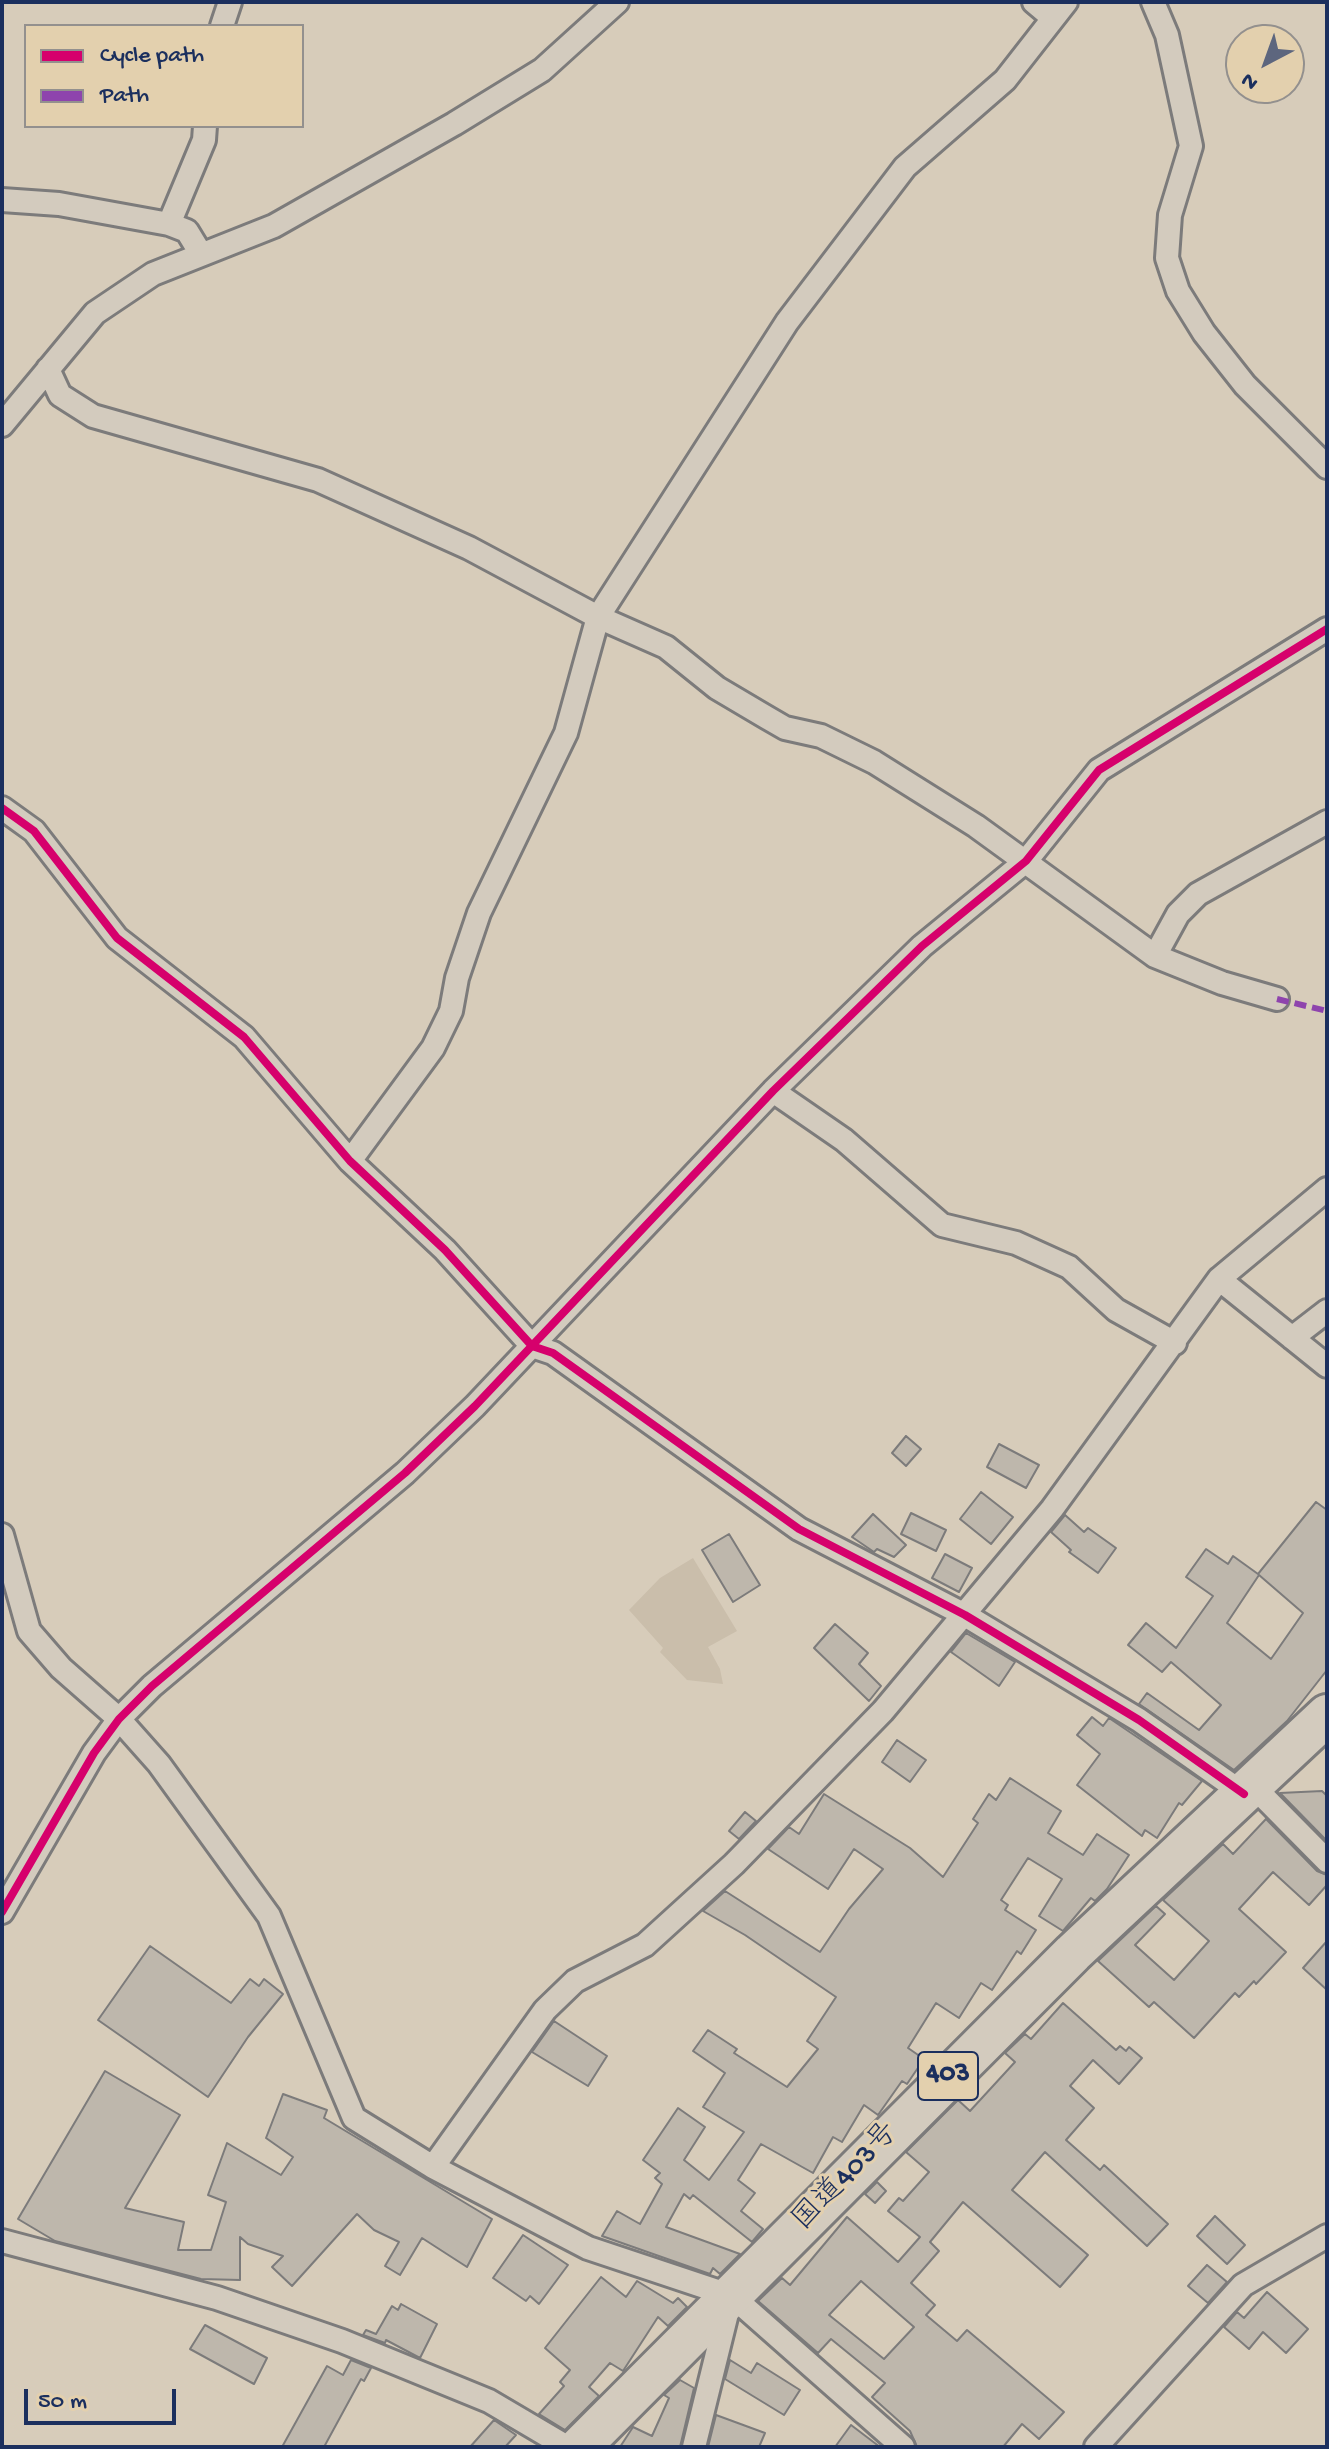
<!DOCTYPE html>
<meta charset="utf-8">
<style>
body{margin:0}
#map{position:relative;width:1329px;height:2449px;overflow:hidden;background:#d7ccba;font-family:"Gochi Hand",sans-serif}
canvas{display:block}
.frame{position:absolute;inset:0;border:4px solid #1b2f5e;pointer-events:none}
.legend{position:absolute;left:24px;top:24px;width:280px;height:104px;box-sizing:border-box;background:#e3d0ae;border:2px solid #93908e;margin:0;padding:10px 14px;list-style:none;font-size:24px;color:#1b2f5e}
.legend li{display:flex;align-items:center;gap:16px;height:40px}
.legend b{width:40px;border:2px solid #93908e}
.north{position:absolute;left:1225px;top:24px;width:80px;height:80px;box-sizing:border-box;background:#e3d0ae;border:2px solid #93908e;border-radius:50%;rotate:221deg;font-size:22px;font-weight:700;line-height:32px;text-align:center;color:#1b2f5e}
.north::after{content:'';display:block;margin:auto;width:28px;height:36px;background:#5d667e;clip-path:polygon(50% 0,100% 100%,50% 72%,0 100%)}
.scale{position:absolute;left:24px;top:2389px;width:152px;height:36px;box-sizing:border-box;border:4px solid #1b2f5e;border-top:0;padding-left:10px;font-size:24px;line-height:28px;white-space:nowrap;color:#1b2f5e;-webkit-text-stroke:6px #e3d0ae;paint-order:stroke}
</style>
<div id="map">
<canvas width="1329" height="2449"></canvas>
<div class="frame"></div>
<ul class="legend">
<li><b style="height:10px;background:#d6006c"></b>Cycle path</li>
<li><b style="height:10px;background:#8e44ad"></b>Path</li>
</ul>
<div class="north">N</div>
<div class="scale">50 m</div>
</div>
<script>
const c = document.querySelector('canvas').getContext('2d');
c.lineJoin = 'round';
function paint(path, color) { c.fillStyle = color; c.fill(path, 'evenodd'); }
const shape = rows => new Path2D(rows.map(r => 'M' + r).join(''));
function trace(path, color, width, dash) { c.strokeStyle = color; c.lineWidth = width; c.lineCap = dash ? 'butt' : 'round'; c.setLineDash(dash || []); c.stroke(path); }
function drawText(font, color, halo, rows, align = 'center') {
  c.font = font + ' "Gochi Hand","Klee One",sans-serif'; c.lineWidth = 6; c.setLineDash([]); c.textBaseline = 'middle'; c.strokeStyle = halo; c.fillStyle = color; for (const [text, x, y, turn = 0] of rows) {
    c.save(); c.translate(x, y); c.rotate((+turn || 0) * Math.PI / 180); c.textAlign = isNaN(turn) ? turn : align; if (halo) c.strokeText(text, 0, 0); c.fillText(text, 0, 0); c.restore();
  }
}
const green = shape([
 [693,1558,737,1631,708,1647,720,1669,723,1684,687,1680,660,1652,663,1648,629,1610,660,1578]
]);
const building = shape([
 [906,1436,921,1449,906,1466,892,1453,906,1436],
 [999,1444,1039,1465,1026,1488,987,1467,999,1444],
 [981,1492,1013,1517,991,1544,960,1519,981,1492],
 [1316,1502,1327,1510,1327,1670,1287,1721,1234,1770,1139,1704,1147,1693,1199,1730,1221,1705,1171,1662,1162,1672,1128,1645,1146,1623,1176,1648,1213,1596,1186,1577,1206,1549,1228,1564,1233,1556,1258,1574,1316,1502],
 [1259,1575,1303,1613,1271,1659,1227,1623,1259,1575],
 [911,1513,946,1530,936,1551,901,1534,911,1513],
 [873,1514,906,1545,894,1557,877,1549,874,1552,852,1537,873,1514],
 [1065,1515,1084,1532,1088,1528,1116,1548,1098,1573,1069,1552,1071,1550,1051,1532,1065,1515],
 [729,1534,760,1585,733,1602,702,1550,729,1534],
 [945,1554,972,1568,959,1592,932,1578,945,1554],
 [835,1624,868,1653,859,1664,881,1686,869,1701,814,1648,835,1624],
 [966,1633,1015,1662,999,1686,951,1652,966,1633],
 [1092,1717,1103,1726,1109,1718,1202,1781,1182,1805,1179,1803,1157,1838,1145,1830,1142,1836,1077,1785,1100,1754,1077,1735,1092,1717],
 [897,1740,926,1760,910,1782,882,1762,897,1740],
 [1010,1778,1061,1811,1048,1833,1083,1855,1097,1834,1129,1855,1107,1889,1095,1901,1091,1898,1063,1931,1039,1916,1062,1879,1028,1858,1001,1900,1008,1905,1005,1910,1036,1930,1021,1954,1017,1951,992,1990,981,1983,959,2018,936,2003,908,2048,924,2059,907,2084,902,2081,878,2115,864,2105,842,2142,833,2137,813,2173,761,2144,738,2180,755,2193,741,2211,763,2229,752,2242,693,2195,690,2199,684,2194,666,2227,740,2254,720,2274,713,2268,710,2274,602,2236,617,2211,640,2224,662,2184,655,2178,660,2173,643,2160,678,2108,705,2127,684,2160,709,2180,744,2132,703,2107,725,2073,693,2051,708,2030,737,2049,734,2053,787,2087,818,2049,807,2041,836,1997,745,1935,703,1911,725,1891,820,1952,849,1909,883,1869,854,1849,828,1889,768,1849,789,1827,799,1834,824,1794,910,1848,943,1877,978,1823,973,1819,989,1794,996,1800,1010,1778],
 [1322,1791,1327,1796,1327,1841,1280,1793,1322,1791],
 [745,1812,756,1821,739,1839,729,1831,745,1812],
 [1266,1819,1317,1871,1327,1875,1327,1885,1309,1905,1273,1872,1239,1909,1286,1952,1256,1984,1254,1981,1239,1997,1235,1993,1194,2038,1154,2002,1149,2007,1098,1961,1156,1906,1165,1914,1135,1945,1174,1980,1209,1941,1163,1900,1223,1844,1233,1854,1266,1819],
 [1327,1941,1327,1990,1303,1968,1327,1941],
 [150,1946,231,2003,250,1979,259,1986,264,1979,283,1994,248,2037,208,2097,98,2020,150,1946],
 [1063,2003,1116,2050,1120,2046,1126,2051,1129,2047,1142,2058,1119,2084,1093,2060,1070,2086,1094,2108,1066,2140,1100,2170,1104,2165,1168,2224,1147,2246,1045,2152,1012,2190,1088,2255,1060,2287,963,2202,930,2242,939,2251,911,2283,935,2305,926,2315,957,2341,967,2330,1064,2412,1039,2439,1022,2424,1003,2447,917,2447,910,2431,872,2397,885,2383,831,2339,818,2353,758,2301,782,2278,790,2285,847,2217,898,2262,920,2237,888,2211,899,2198,903,2201,929,2172,906,2152,958,2100,970,2111,1015,2062,1005,2053,1025,2034,1031,2039,1063,2003],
 [861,2281,914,2327,884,2359,829,2315,861,2281],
 [554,2021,607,2056,588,2086,532,2052,554,2021],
 [105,2071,180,2115,125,2208,184,2222,178,2250,211,2250,226,2202,208,2195,227,2143,281,2175,293,2157,266,2138,283,2094,327,2110,324,2118,492,2219,467,2267,422,2238,400,2275,385,2266,399,2242,374,2230,357,2214,292,2286,272,2267,283,2256,248,2244,240,2237,240,2280,201,2279,55,2241,18,2219,105,2071],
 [877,2182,886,2191,875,2203,865,2194,877,2182],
 [1215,2216,1245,2245,1227,2264,1197,2236,1215,2216],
 [523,2235,568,2265,539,2304,530,2296,526,2301,493,2278,523,2235],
 [1207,2265,1227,2282,1208,2303,1188,2286,1207,2265],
 [601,2277,626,2297,637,2281,673,2303,678,2298,687,2307,668,2326,658,2317,623,2371,610,2363,589,2387,599,2396,565,2430,539,2414,564,2386,560,2382,570,2370,545,2348,601,2277],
 [1267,2292,1308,2329,1286,2353,1263,2332,1249,2349,1224,2327,1237,2312,1244,2318,1267,2292],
 [401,2304,437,2324,420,2358,386,2340,385,2343,363,2335,366,2330,376,2334,392,2306,398,2310,401,2304],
 [205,2325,267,2358,254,2384,190,2349,205,2325],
 [351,2360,371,2368,364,2381,361,2379,324,2447,282,2447,327,2366,343,2375,351,2360],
 [730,2360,751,2373,757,2363,800,2390,784,2415,725,2379,730,2360],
 [680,2380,694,2388,680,2447,620,2447,633,2427,652,2436,669,2398,664,2395,680,2380],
 [716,2415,765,2433,759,2447,708,2447,716,2415],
 [494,2420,516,2435,505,2447,470,2447,494,2420],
 [851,2425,880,2447,835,2447,851,2425]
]);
const street = shape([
 [1034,2,1053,18],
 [1153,2,1167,35,1191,146,1170,215,1167,258,1178,291,1204,333,1245,385,1327,467],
 [222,26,230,2],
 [2,200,59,204,169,224,187,231,201,254],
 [169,224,204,140,205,126],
 [48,369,60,395,93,416,318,480,469,548,598,617,666,647,717,688,766,717,785,728,821,736,874,762,976,826,1155,956,1222,983,1277,999],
 [2,425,95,313,153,274,274,226,454,124,542,70,617,2],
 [2,808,34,831,117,938,244,1037,350,1161,445,1250,532,1346,553,1353,799,1529,965,1615,1139,1720,1244,1794],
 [1155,956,1178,914,1198,894,1327,822],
 [773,1091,844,1140,942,1225,1016,1243,1069,1267,1116,1310,1175,1343],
 [350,1161,433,1048,451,1011,457,978,479,913,566,733,598,617,787,322,905,167,1005,80,1066,2],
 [1219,1279,1327,1366],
 [1292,1338,1327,1311],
 [2,1535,29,1631,61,1668,119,1719,159,1764,269,1916,354,2118,433,2167,588,2248,732,2296,903,2447],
 [1253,1786,1327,1861],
 [2,1912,94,1753,119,1719,152,1686,405,1473,475,1406,773,1091,922,946,1026,861,1099,770,1327,629],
 [433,2167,545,2010,575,1981,645,1945,734,1864,883,1711,1052,1509,1219,1279,1327,1189],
 [2,2241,217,2298,342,2341,489,2401,567,2447],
 [694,2447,729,2305],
 [1096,2447,1243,2285,1327,2236]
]);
const highway = shape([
 [580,2447,1073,1953,1327,1715]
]);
const quiet = shape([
 [1277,999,1327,1011]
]);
const cycleway = shape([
 [2,808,34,831,117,938,244,1037,350,1161,445,1250,532,1346,553,1353,799,1529,965,1615,1139,1720,1244,1794],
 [2,1912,94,1753,119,1719,152,1686,405,1473,475,1406,773,1091,922,946,1026,861,1099,770,1327,629]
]);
const shields = [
 [948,2076,60]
];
const shieldNames = [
 ["403",948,2076]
];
const streetNames = [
 ["国道403号",847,2178,-46]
];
paint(green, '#cabeab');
paint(building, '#beb7ac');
trace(building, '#7c7b7b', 2);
trace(street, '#7c7b7b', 28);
trace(highway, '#7c7b7b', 46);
trace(street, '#d3cbbe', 22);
trace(highway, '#d3cbbe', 40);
trace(quiet, '#8e44ad', 6, [12, 6]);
trace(cycleway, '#d6006c', 8);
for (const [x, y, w] of shields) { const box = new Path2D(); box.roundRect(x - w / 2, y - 24, w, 48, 6); c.fillStyle = '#e3d0ae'; c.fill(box); trace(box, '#1b2f5e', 2); }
drawText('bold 28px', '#1b2f5e', null, shieldNames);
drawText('30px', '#1b2f5e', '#e3d0ae', streetNames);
</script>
